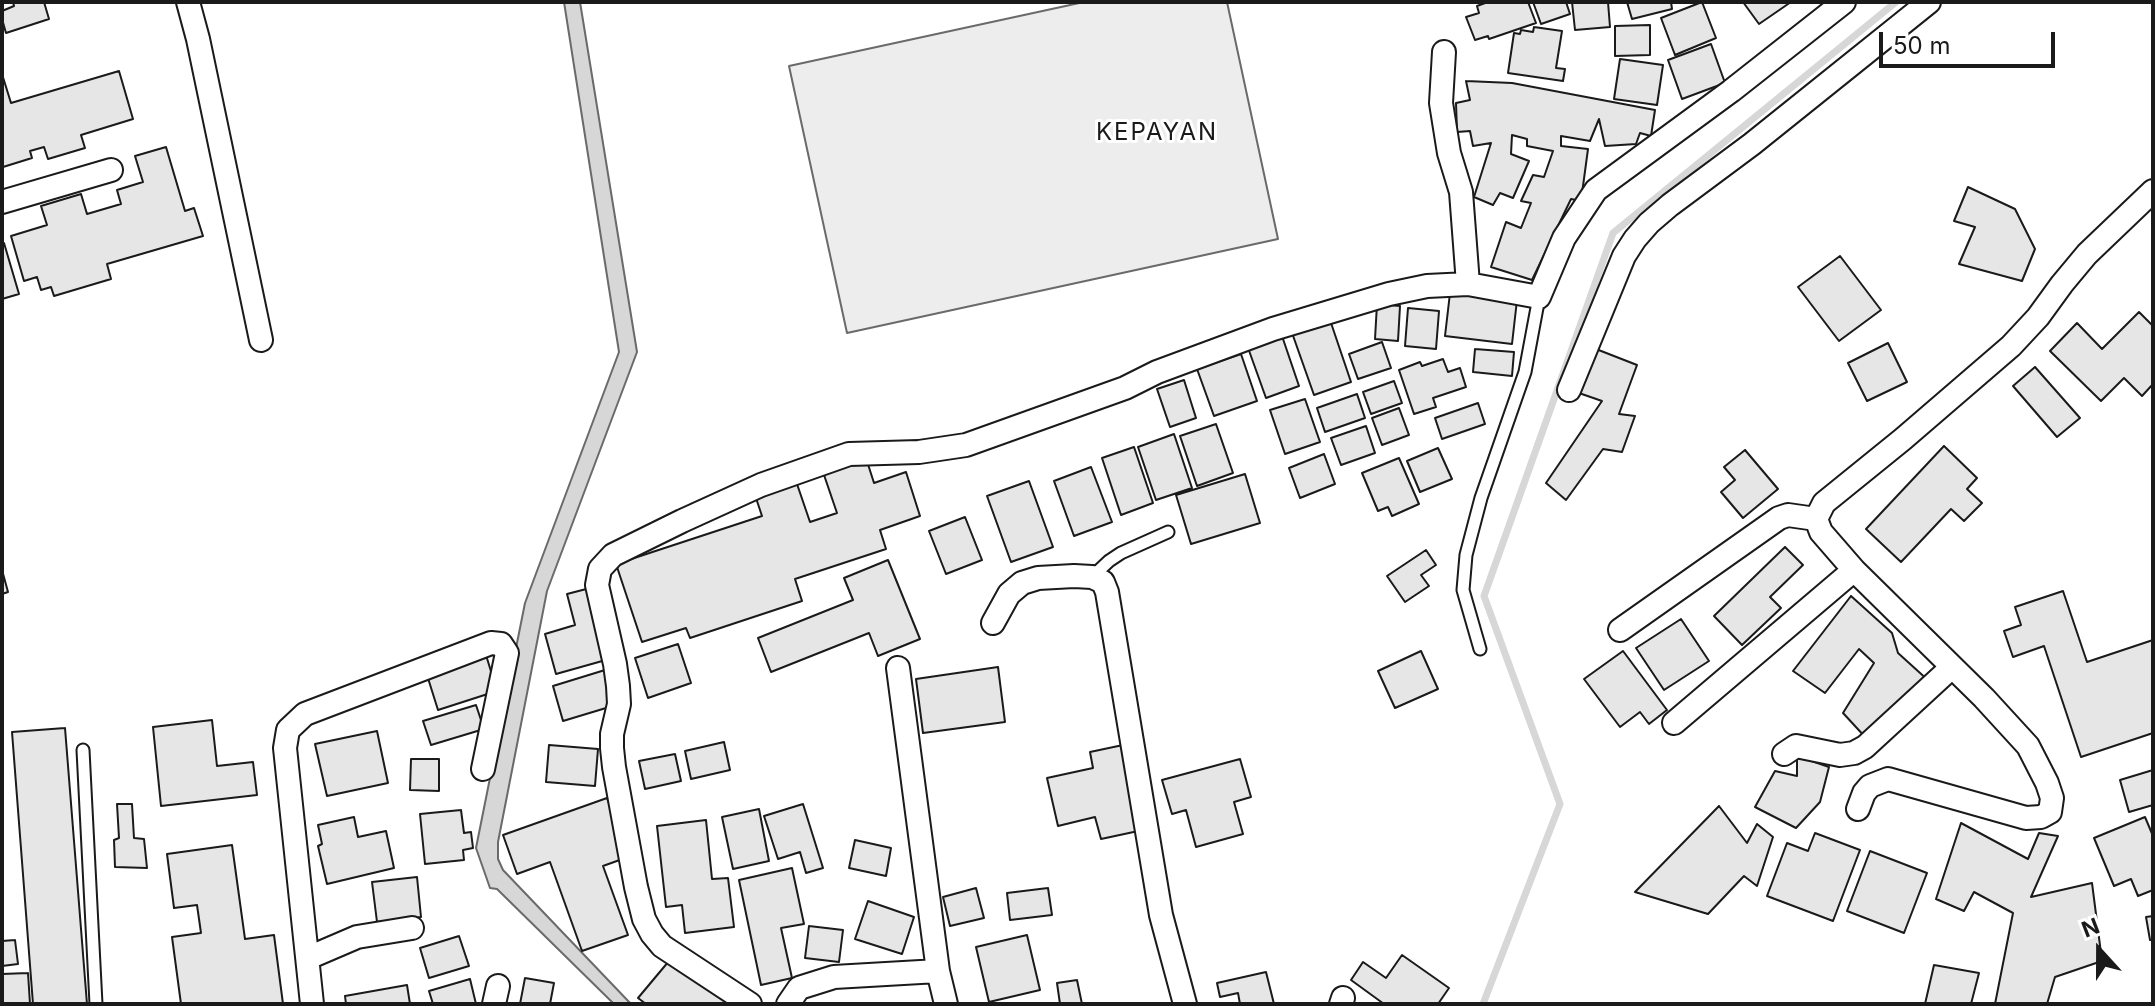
<!DOCTYPE html>
<style>
body{margin:0}
#map{position:relative;width:2155px;height:1006px;overflow:hidden;background:#fff;font-family:Inter,sans-serif}
canvas{display:block}
.frame{position:absolute;inset:0;border:4px solid #1a1a1a;pointer-events:none}
.north{position:absolute;left:2059px;top:910px;width:80px;height:80px;-webkit-text-stroke:6px #fff;paint-order:stroke;rotate:339deg;font-size:22px;font-weight:700;line-height:32px;text-align:center;color:#1a1a1a}
.north::after{content:'';display:block;margin:auto;width:28px;height:36px;background:#1a1a1a;clip-path:polygon(50% 0,100% 100%,50% 72%,0 100%)}
.scale{position:absolute;left:1879px;top:32px;width:176px;height:36px;box-sizing:border-box;border:4px solid #1a1a1a;border-top:0;padding-left:10px;font-size:24px;line-height:28px;white-space:nowrap;color:#1a1a1a;-webkit-text-stroke:6px #fff;paint-order:stroke}
</style>
<div id="map">
<canvas width="2155" height="1006"></canvas>
<div class="frame"></div>
<div class="north">N</div>
<div class="scale">50 m</div>
</div>
<script>
const c = document.querySelector('canvas').getContext('2d');
c.lineJoin = 'round';
function paint(path, color) { c.fillStyle = color; c.fill(path, 'evenodd'); }
const shape = rows => new Path2D(rows.map(r => 'M' + r).join(''));
function trace(path, color, width, dash) { c.strokeStyle = color; c.lineWidth = width; c.lineCap = dash ? 'butt' : 'round'; c.setLineDash(dash || []); c.stroke(path); }
function drawText(font, color, halo, rows, align = 'center') {
  c.font = font + ' Inter,sans-serif'; c.lineWidth = 6; c.setLineDash([]); c.textBaseline = 'middle'; c.strokeStyle = halo; c.fillStyle = color; for (const [text, x, y, turn = 0] of rows) {
    c.save(); c.translate(x, y); c.rotate((+turn || 0) * Math.PI / 180); c.textAlign = isNaN(turn) ? turn : align; if (halo) c.strokeText(text, 0, 0); c.fillText(text, 0, 0); c.restore();
  }
}
const green = shape([
 [1084,2,1227,2,1278,239,847,333,789,66,1084,2]
]);
const water = shape([
 [564,2,580,2,637,352,547,591,498,842,498,859,503,870,631,1004,614,1004,497,889,490,888,476,848,525,603,619,352,564,2]
]);
const stream = shape([
 [1483,1004,1560,804,1484,596,1613,233,1896,2]
]);
const building = shape([
 [13,2,44,2,49,19,6,33,2,19,2,11,14,6,13,2],
 [1488,2,1528,2,1536,23,1489,39,1488,36,1475,40,1466,17,1479,13,1477,6,1488,2],
 [1533,2,1566,2,1570,14,1541,24,1533,2],
 [1572,2,1608,2,1610,27,1575,30,1572,2],
 [1627,2,1671,2,1672,9,1632,19,1627,2],
 [1702,2,1716,38,1675,55,1661,18,1702,2],
 [1743,2,1791,2,1759,24,1743,2],
 [1650,25,1650,55,1615,56,1615,26,1650,25],
 [1534,27,1562,31,1556,68,1565,69,1563,81,1508,73,1514,33,1520,34,1521,30,1533,32,1534,27],
 [1711,44,1725,83,1682,99,1668,60,1711,44],
 [1620,59,1663,65,1657,105,1614,99,1620,59],
 [119,71,133,119,81,135,85,148,48,159,44,147,30,151,32,158,3,167,2,74,11,103,119,71],
 [1466,81,1512,83,1655,110,1651,136,1640,133,1636,144,1605,146,1599,119,1590,141,1561,136,1561,146,1588,149,1581,201,1571,199,1532,280,1491,267,1506,222,1521,228,1531,203,1521,201,1533,175,1544,177,1553,151,1527,146,1527,139,1512,135,1511,154,1529,161,1513,198,1500,193,1493,205,1474,197,1491,143,1473,146,1470,131,1457,132,1456,103,1470,100,1466,81],
 [166,147,185,211,194,208,203,236,107,264,111,279,54,296,51,287,41,290,37,277,24,281,11,236,47,225,41,206,81,194,87,214,121,204,117,190,143,182,135,156,166,147],
 [1968,187,2015,209,2035,249,2022,281,1959,264,1975,227,1954,221,1968,187],
 [2,243,4,243,19,294,2,299,2,243],
 [1840,256,1881,310,1839,341,1798,287,1840,256],
 [1450,293,1517,300,1512,344,1445,336,1450,293],
 [1377,304,1400,306,1398,341,1375,339,1377,304],
 [1408,308,1439,311,1436,349,1405,346,1408,308],
 [2139,312,2153,326,2153,384,2142,396,2124,378,2101,401,2050,351,2077,323,2102,349,2139,312],
 [1329,317,1351,382,1314,395,1291,330,1329,317],
 [1281,333,1299,386,1266,398,1247,345,1281,333],
 [1382,342,1391,368,1358,379,1349,354,1382,342],
 [1888,343,1907,382,1867,401,1848,363,1888,343],
 [1475,349,1514,352,1512,376,1473,372,1475,349],
 [1596,349,1637,365,1619,414,1635,416,1622,452,1603,449,1566,500,1546,483,1602,401,1576,392,1596,349],
 [1241,354,1257,401,1214,416,1197,369,1241,354],
 [1443,359,1448,372,1460,368,1466,387,1433,398,1436,407,1414,414,1399,370,1420,362,1422,366,1443,359],
 [2035,367,2080,418,2057,437,2013,386,2035,367],
 [1184,380,1196,418,1170,427,1157,389,1184,380],
 [1394,381,1402,403,1371,414,1363,392,1394,381],
 [1357,394,1365,418,1325,432,1317,408,1357,394],
 [1305,399,1320,442,1285,454,1270,410,1305,399],
 [1478,403,1485,424,1442,439,1435,418,1478,403],
 [1399,408,1409,435,1382,445,1372,418,1399,408],
 [1216,424,1233,473,1197,486,1180,436,1216,424],
 [1366,426,1375,453,1341,465,1331,438,1366,426],
 [1174,434,1192,488,1156,500,1138,447,1174,434],
 [1944,446,1977,478,1967,489,1982,503,1964,521,1951,509,1901,562,1866,529,1944,446],
 [1134,447,1153,503,1121,515,1102,458,1134,447],
 [1438,448,1452,479,1420,492,1407,461,1438,448],
 [1745,450,1778,489,1743,518,1721,492,1735,480,1724,467,1745,450],
 [1324,454,1335,484,1300,498,1289,468,1324,454],
 [866,458,874,483,906,472,920,516,880,530,886,549,795,579,802,601,690,638,686,628,642,642,616,564,762,516,756,498,797,484,810,522,837,513,823,472,866,458],
 [1399,458,1419,504,1392,516,1388,507,1378,511,1362,473,1399,458],
 [1091,467,1112,522,1074,536,1054,481,1091,467],
 [1245,474,1260,523,1191,544,1176,495,1245,474],
 [1029,481,1053,547,1011,562,987,496,1029,481],
 [965,517,982,560,946,574,929,531,965,517],
 [1785,547,1803,565,1770,597,1781,608,1742,645,1714,616,1785,547],
 [1426,550,1436,565,1421,575,1429,586,1405,602,1387,576,1426,550],
 [888,560,920,639,878,656,869,633,771,672,758,638,853,600,844,578,888,560],
 [2,570,8,592,2,594,2,570],
 [594,587,613,658,556,674,545,634,575,625,567,594,594,587],
 [2063,591,2087,662,2153,640,2153,733,2081,757,2044,646,2013,657,2004,631,2021,625,2015,607,2063,591],
 [1851,596,1892,633,1898,653,1930,682,1867,739,1843,713,1874,663,1859,649,1825,693,1793,671,1851,596],
 [1681,619,1709,661,1664,690,1636,648,1681,619],
 [678,644,691,683,648,698,635,658,678,644],
 [1421,651,1438,689,1395,708,1378,671,1421,651],
 [1623,651,1667,710,1649,724,1640,712,1620,727,1584,679,1623,651],
 [486,655,497,691,438,710,427,675,486,655],
 [998,667,1005,722,923,733,916,679,998,667],
 [605,670,616,705,563,721,553,686,605,670],
 [476,705,484,729,431,745,423,721,476,705],
 [212,720,217,766,253,762,257,795,161,806,153,727,212,720],
 [65,728,87,1004,33,1004,12,732,65,728],
 [377,731,388,783,327,796,315,744,377,731],
 [724,742,730,770,691,779,685,751,724,742],
 [549,745,598,749,595,786,546,782,549,745],
 [1123,745,1143,830,1101,839,1095,817,1058,826,1047,778,1093,768,1090,752,1123,745],
 [675,754,681,781,645,789,639,761,675,754],
 [1797,756,1829,767,1820,802,1796,828,1755,807,1775,771,1797,776,1797,756],
 [411,759,439,759,439,791,410,790,411,759],
 [1240,759,1251,797,1234,802,1243,834,1196,847,1186,810,1172,814,1162,780,1240,759],
 [2153,770,2153,805,2129,812,2120,780,2153,770],
 [607,798,628,857,603,866,628,935,582,951,550,862,517,874,503,835,607,798],
 [117,804,132,804,134,838,144,839,147,868,115,867,114,840,119,838,117,804],
 [803,804,823,868,806,873,800,852,778,859,764,816,803,804],
 [1719,806,1747,843,1757,824,1773,837,1757,886,1744,876,1708,914,1635,892,1719,806],
 [759,809,769,861,733,869,722,817,759,809],
 [461,810,464,833,471,832,473,848,463,850,464,860,425,864,420,814,461,810],
 [354,817,358,837,386,831,394,868,327,884,318,846,322,844,318,825,354,817],
 [2145,817,2153,836,2153,890,2138,896,2131,879,2114,886,2094,838,2145,817],
 [706,820,712,879,728,878,734,927,685,933,682,905,666,907,657,826,706,820],
 [1961,823,2028,859,2039,833,2058,836,2031,897,2092,883,2102,961,2055,977,2047,1004,1995,1004,2013,913,1974,892,1964,911,1936,899,1961,823],
 [1815,833,1860,850,1833,921,1767,896,1787,843,1808,851,1815,833],
 [855,840,891,848,886,876,849,868,855,840],
 [232,845,245,939,274,935,283,1004,181,1004,172,937,201,933,197,905,174,908,167,854,232,845],
 [1870,851,1927,873,1904,933,1847,911,1870,851],
 [792,868,804,924,781,928,792,978,761,985,739,880,792,868],
 [417,877,421,917,377,922,372,882,417,877],
 [976,888,984,918,950,926,943,897,976,888],
 [1048,888,1052,915,1010,920,1007,893,1048,888],
 [868,901,914,917,902,954,855,939,868,901],
 [2153,916,2153,940,2150,940,2146,917,2153,916],
 [809,926,843,930,839,962,805,958,809,926],
 [1027,935,1040,990,989,1002,976,947,1027,935],
 [459,936,469,966,429,978,420,948,459,936],
 [15,940,18,964,2,966,2,941,15,940],
 [674,955,733,1004,646,1004,638,998,674,955],
 [1402,955,1449,988,1438,1004,1384,1004,1351,980,1363,962,1386,978,1402,955],
 [1934,965,1979,973,1971,1004,1925,1004,1934,965],
 [1266,972,1274,1004,1240,1004,1238,993,1220,997,1217,983,1266,972],
 [28,973,30,1004,2,1004,2,974,28,973],
 [525,978,554,983,550,1004,520,1004,525,978],
 [470,979,476,1004,433,1004,429,991,470,979],
 [1077,980,1082,1004,1060,1004,1057,983,1077,980],
 [407,985,410,1004,346,1004,345,996,407,985]
]);
const service = shape([
 [1092,577,1109,561,1121,553,1168,532],
 [1480,649,1463,590,1466,555,1481,498,1525,372,1539,297],
 [83,750,96,1004]
]);
const minor = shape([
 [188,2,198,39,261,340],
 [1444,52,1441,103,1449,153,1461,192,1468,284],
 [2,202,111,170],
 [1569,390,1624,256,1635,239,1649,223,1670,205,1752,144,1929,2],
 [993,623,1009,594,1022,583,1038,578,1074,576,1092,577,1103,582,1107,592,1161,915,1185,1004],
 [1620,630,1779,518,1788,515,1816,519],
 [898,668,938,971],
 [1674,723,1854,570],
 [1784,754,1796,746,1840,755,1854,753,1865,747,1952,667],
 [1858,809,1864,793,1870,786,1888,779,2026,818,2041,817,2050,812,2052,798,2047,783,2028,746,1984,698,1854,570,1821,532,1816,519,1824,503,1903,439,2011,346,2038,317,2062,284,2087,254,2153,191],
 [308,958,357,937,412,928],
 [312,1004,285,748,288,730,305,714,491,643,501,644,507,653,483,769],
 [494,1004,498,986],
 [750,1004,662,946,652,934,644,919,636,887,614,767,612,748,612,734,619,704,618,686,615,664,597,585,600,569,613,555,682,521,761,485,849,454,919,452,966,445,1125,388,1157,372,1273,329,1389,294,1427,286,1468,284,1539,297,1564,238,1596,190,1731,91,1844,2],
 [788,1004,799,988,834,977,938,971,946,1004],
 [1341,1004,1343,998]
]);
const quarterNames = [
 ["KEPAYAN",1157,133]
];
paint(green, '#ededed');
trace(green, '#6a6a6a', 2);
paint(water, '#d7d7d7');
trace(water, '#6a6a6a', 2);
trace(stream, '#d7d7d7', 7);
paint(building, '#e6e6e6');
trace(building, '#1a1a1a', 2);
trace(service, '#1a1a1a', 15);
trace(minor, '#1a1a1a', 26);
trace(service, '#fff', 11);
trace(minor, '#fff', 22);
c.letterSpacing = '2px';
drawText('24px', '#1a1a1a', '#fff', quarterNames);
c.letterSpacing = '0px';
</script>
